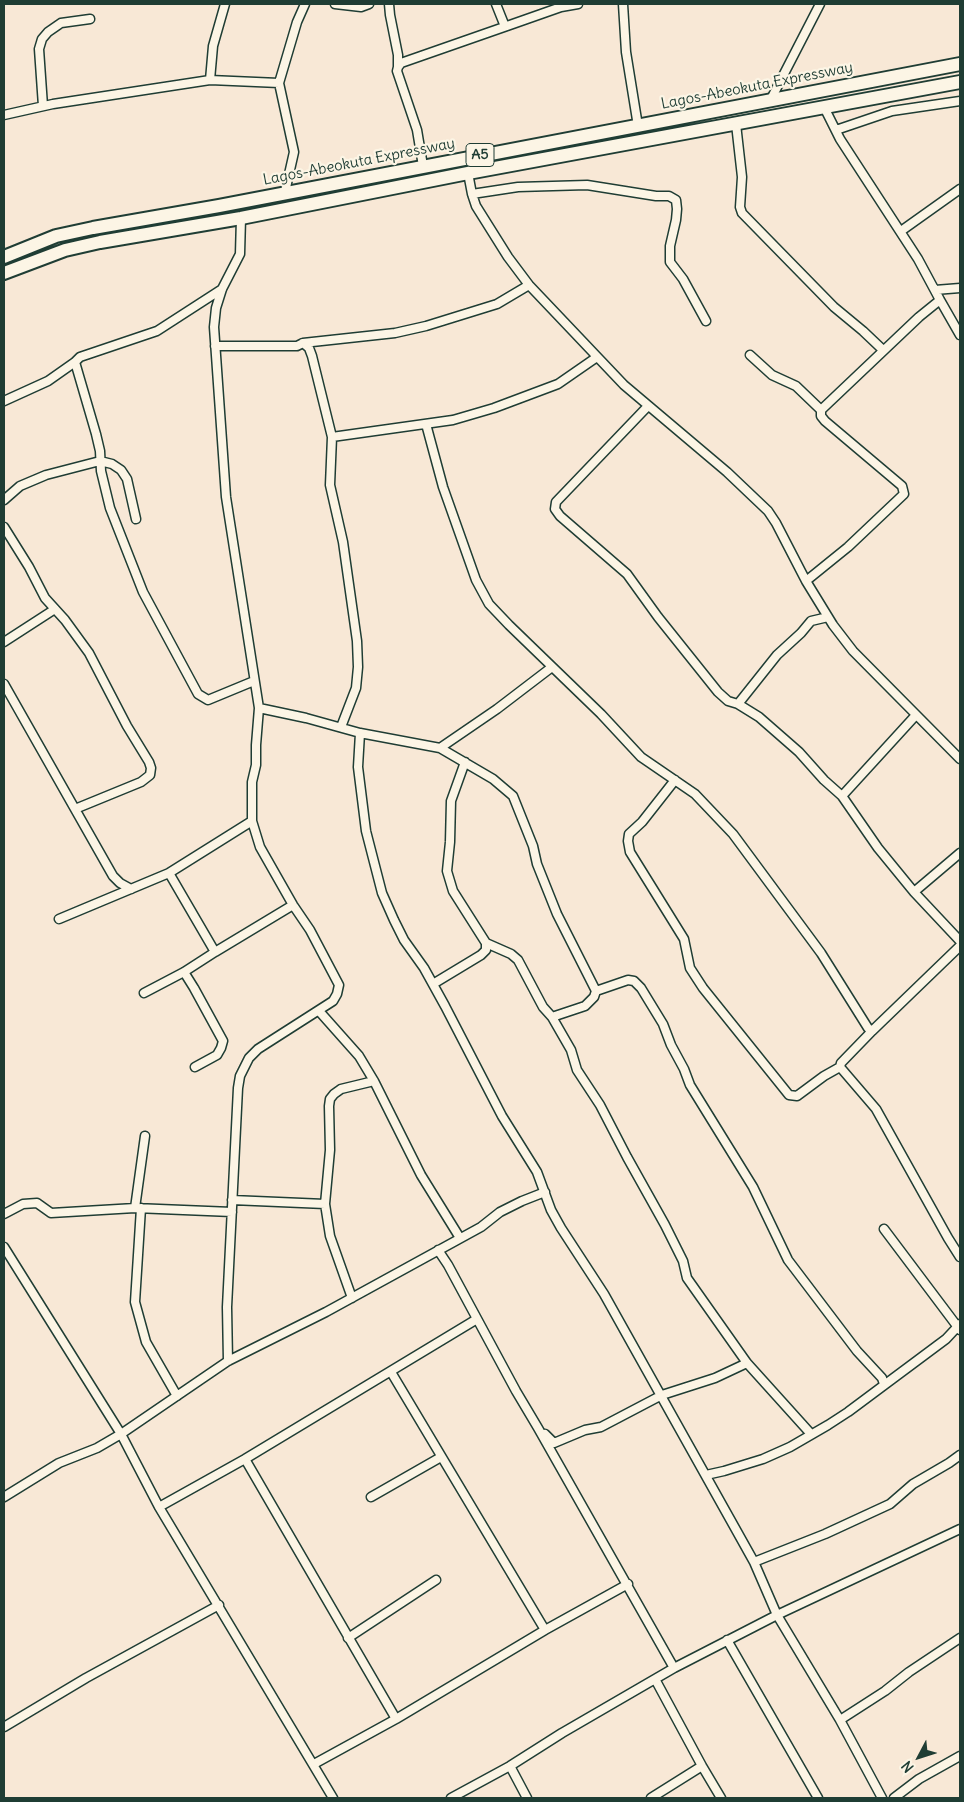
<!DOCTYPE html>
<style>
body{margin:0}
#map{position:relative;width:964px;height:1802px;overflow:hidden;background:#f8e8d6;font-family:Delius,sans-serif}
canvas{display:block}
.frame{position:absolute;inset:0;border:5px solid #1f3d34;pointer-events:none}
.north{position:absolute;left:894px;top:1732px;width:50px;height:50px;-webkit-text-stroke:4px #fcf5e5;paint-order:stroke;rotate:230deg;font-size:14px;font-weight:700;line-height:20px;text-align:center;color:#1f3d34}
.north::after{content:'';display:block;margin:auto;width:18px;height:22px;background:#1f3d34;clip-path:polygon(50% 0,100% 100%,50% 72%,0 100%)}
</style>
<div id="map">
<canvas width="964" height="1802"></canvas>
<div class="frame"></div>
<div class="north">N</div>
</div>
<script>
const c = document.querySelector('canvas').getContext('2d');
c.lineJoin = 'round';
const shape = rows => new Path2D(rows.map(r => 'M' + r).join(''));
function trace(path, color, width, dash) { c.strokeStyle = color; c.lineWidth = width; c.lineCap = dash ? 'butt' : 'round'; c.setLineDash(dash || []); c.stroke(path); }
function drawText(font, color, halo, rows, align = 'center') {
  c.font = font + ' Delius,sans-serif'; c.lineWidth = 4.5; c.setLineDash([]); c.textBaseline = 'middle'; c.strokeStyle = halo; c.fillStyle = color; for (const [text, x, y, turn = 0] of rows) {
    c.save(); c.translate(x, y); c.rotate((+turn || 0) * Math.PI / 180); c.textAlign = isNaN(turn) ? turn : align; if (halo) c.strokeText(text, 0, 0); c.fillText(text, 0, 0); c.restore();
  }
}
const minor = shape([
 [335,4,361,7,369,4],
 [389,4,390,15,398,55,398,67],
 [496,4,504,24,507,26,561,7,578,4],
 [623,4,626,52,638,126],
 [210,80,213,46,225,4],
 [770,101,820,4],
 [43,106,39,49,42,39,48,32,61,23,90,19],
 [824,107,840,139,918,259,940,300,960,335],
 [4,115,53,104,210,80,279,83],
 [736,124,742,177,740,207,742,213,834,307,863,331,883,350],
 [836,130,892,111,960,101],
 [423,166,417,130,397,71,398,67,401,63,507,26],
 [468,173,472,194,476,206,508,257,529,285,624,385,727,472,768,511,776,523,806,581,833,625,853,651,960,759],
 [285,192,294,152,279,83,297,22,305,4],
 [472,194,518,187,587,185,656,196,669,196,676,200,677,209,676,220,670,246,670,262,683,279,706,321],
 [901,231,960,189],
 [222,289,157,331,80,357,75,362,96,434,100,451,101,471,110,508,143,592,198,694,208,700,254,681],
 [935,290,960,288],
 [303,343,395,333,426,326,497,304,529,285],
 [215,346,297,346,303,343,309,348,312,356,332,437,330,485,343,542,357,641,358,667,356,688,341,727],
 [750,355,772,375,796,386,821,410],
 [4,401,48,381,75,362],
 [648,406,556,502,555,509,560,516,627,574,658,617,718,692,728,701,738,704,759,717,799,752,824,780,842,796,878,848,914,892,960,941],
 [426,424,443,487,476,580,489,604,509,625,601,714,641,757,695,794,733,834,821,953,868,1028,872,1031],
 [332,437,453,420,494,408,558,384,597,357],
 [4,500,20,486,46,475,100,461,112,464,121,470,127,479,136,519],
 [4,527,29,567,45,598,65,620,89,653,127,726,149,762,151,768,150,775,141,782,75,809],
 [806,581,848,547,904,494,902,486,825,421,821,416,821,410,919,317,940,300],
 [4,642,55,609],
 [4,684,113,876,120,883,131,889],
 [738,704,777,655,801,633,811,621,828,617],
 [259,708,306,718,360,733,440,748,493,779,513,796,533,846,537,864,557,914,596,991,594,997,585,1006,552,1017,571,1050,577,1070,600,1105,627,1157,665,1225,683,1261,687,1278,747,1363,811,1434],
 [360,733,358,767,366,831,382,893,394,920,404,940,424,968,445,1006,502,1116,537,1172,551,1210,561,1228,604,1294,735,1528,754,1562,777,1615,674,1668,562,1733,510,1766,451,1798],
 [440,748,497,709,552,667],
 [675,780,642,822,629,834,628,841,630,852,684,939,690,968,703,988,789,1095,797,1096,824,1076,840,1067,841,1063,872,1031,960,946],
 [842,796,916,715],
 [169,873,215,952],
 [914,892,960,853],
 [59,919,169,873,252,821],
 [486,943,511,954,518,960,543,1007,552,1017],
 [184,972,194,988,223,1041,221,1048,217,1055,195,1067],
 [433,984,481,955,486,950,486,943,453,891,447,871,450,842,451,801,465,762],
 [596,991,628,980,634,981,641,988,663,1024,671,1045,684,1069,690,1085,753,1187,788,1260,857,1351,882,1378,884,1384],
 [144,993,184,972,215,952,293,905],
 [319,1011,359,1056,374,1081,421,1175,460,1238],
 [840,1067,876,1109,948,1238,960,1257],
 [232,1200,325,1204],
 [135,1208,145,1136],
 [141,1208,135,1302,146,1342,177,1396],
 [4,1214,23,1204,37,1203,51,1213,135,1208,232,1212],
 [884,1229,960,1330],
 [4,1247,121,1434,159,1507,333,1798],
 [438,1250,448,1265,516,1391,538,1428,674,1668],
 [352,1298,330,1236,325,1204,330,1150,329,1106,330,1099,334,1094,341,1089,374,1081],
 [228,1361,227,1307,238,1088,240,1076,249,1058,258,1049,333,1001,337,994,339,985,310,930,293,905,260,847,252,821,252,782,256,765,256,745,259,708,226,497,214,327,216,308,222,289,240,254,241,218],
 [391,1372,545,1630],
 [545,1434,554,1443,585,1430,601,1427,662,1395,715,1378,747,1363],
 [245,1459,396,1719],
 [706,1475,724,1471,763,1459,790,1447,828,1425,848,1412,946,1339,960,1324],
 [4,1497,59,1463,97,1448,121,1434,228,1361,326,1312,481,1227,500,1212,522,1201,545,1192],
 [371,1497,441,1457],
 [159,1507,245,1459,477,1319],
 [960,1529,777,1615,840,1720,885,1691,909,1672,960,1638],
 [754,1562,825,1534,890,1504,913,1484,949,1463,960,1455],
 [348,1638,436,1580],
 [727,1640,818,1798],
 [655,1679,702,1766,721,1798],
 [840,1720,882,1798],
 [4,1727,86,1678,219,1605],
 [314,1764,396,1719,545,1630,628,1584],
 [510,1766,527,1798],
 [651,1798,702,1766],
 [894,1798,919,1779,960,1756]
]);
const trunk = shape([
 [4,257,56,236,93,228,219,206,960,64],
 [4,273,65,250,100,242,241,218,468,173,960,82]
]);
const shields = [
 [480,155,28]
];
const shieldNames = [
 ["A5",480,155]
];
const streetNames = [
 ["Lagos-Abeokuta Expressway",757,86,-11],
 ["Lagos-Abeokuta Expressway",359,162,-11]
];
trace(minor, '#1f3d34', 11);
trace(trunk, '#1f3d34', 16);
trace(minor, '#fcf5e5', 8);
trace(trunk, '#fcf5e5', 12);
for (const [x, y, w] of shields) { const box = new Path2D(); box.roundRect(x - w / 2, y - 11.5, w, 23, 4); c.fillStyle = '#fcf5e5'; c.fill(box); trace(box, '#1f3d34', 1); }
drawText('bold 14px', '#1f3d34', null, shieldNames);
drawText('15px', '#1f3d34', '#fcf5e5', streetNames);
</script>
